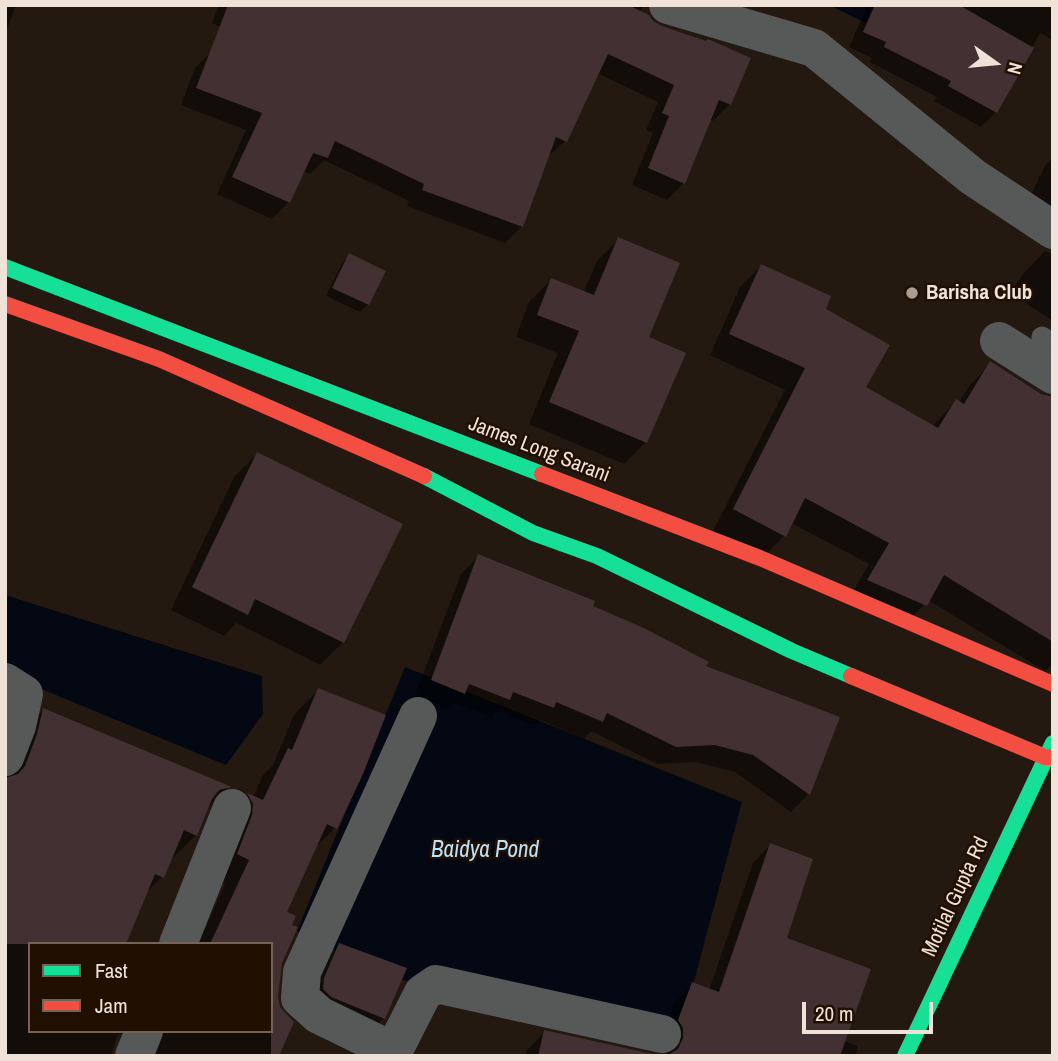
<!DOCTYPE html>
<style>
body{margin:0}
#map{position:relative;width:1058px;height:1061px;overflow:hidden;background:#231911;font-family:"Archivo Narrow",sans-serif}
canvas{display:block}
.frame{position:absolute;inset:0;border:7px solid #efe2d8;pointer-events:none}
.legend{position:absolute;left:28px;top:942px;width:245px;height:91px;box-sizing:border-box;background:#210f02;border:2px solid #736358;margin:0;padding:9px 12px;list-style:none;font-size:21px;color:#efe2d8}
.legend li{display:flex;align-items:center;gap:14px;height:35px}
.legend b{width:35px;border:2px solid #736358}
.north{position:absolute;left:960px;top:28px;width:70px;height:70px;-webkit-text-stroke:5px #210f02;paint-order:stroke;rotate:105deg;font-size:19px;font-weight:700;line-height:28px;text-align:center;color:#efe2d8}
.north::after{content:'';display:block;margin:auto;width:24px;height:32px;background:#efe2d8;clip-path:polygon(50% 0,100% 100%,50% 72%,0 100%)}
.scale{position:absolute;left:802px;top:1002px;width:131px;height:32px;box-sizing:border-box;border:4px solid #efe2d8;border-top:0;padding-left:9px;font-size:21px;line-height:24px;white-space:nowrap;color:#efe2d8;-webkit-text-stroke:5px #210f02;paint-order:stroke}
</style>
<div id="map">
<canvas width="1058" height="1061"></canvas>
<div class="frame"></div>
<ul class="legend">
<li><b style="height:9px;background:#16e098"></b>Fast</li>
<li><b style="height:9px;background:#f24e42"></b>Jam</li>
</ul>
<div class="north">N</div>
<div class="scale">20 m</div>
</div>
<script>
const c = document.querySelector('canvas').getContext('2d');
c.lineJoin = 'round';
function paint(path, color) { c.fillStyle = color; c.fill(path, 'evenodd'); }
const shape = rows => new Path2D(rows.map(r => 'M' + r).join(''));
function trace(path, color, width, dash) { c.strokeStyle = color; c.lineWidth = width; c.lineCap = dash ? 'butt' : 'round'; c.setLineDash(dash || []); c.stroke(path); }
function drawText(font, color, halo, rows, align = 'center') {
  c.font = font + ' "Archivo Narrow",sans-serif'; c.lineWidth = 5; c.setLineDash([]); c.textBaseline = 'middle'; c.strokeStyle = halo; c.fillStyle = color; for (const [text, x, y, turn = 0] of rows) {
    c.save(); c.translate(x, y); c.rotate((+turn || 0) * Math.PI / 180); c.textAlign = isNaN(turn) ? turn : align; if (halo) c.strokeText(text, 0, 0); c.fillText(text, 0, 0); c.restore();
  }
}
const water = shape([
 [829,5,873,5,866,23],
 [5,595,262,676,263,714,226,765,5,674],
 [405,667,742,802,682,1026,389,978,297,931]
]);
const shadow = shape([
 [5,5,16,5,5,35],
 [219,5,643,5,640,13,730,104,713,121,709,119,684,183,667,200,632,185,653,133,646,130,658,102,597,73,565,141,547,157,522,226,505,243,407,206,409,201,324,160,310,174,303,171,289,202,272,219,217,194,246,130,181,105,195,68,211,52,260,45,212,23],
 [868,5,1053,5,1053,40,1040,33,996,112,981,127,934,101,937,97,870,62,872,58,849,47],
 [1053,157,1053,247,1021,215,1046,164],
 [619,239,646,442,624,464,529,424,558,353,516,337,529,302,551,280,583,293,597,261],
 [1045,251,1053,254,1053,321,1010,293,1024,273],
 [350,255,368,304,360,312,326,296,342,263],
 [761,266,823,310,864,388,932,427,956,401,959,402,970,385,991,364,1041,395,1053,398,1053,664,1045,671,928,600,904,626,847,602,869,564,791,523,784,536,763,557,713,531,785,390,710,355,740,287],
 [257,454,343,642,320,665,236,623,224,636,171,610,234,477],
 [479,556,591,607,704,667,838,718,808,794,791,812,735,772,696,762,657,764,591,731,584,739,540,720,534,725,497,711,491,717,454,703,446,710,414,698,461,574],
 [318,690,335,828,313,850,285,913,276,997,277,1056,141,1056,126,1035,118,1034,111,1056,5,1056,5,780,13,760,19,734,44,710,229,787,205,811,196,835,171,860,162,877,144,895,30,944,30,1031,271,1031,271,944,198,944,225,884,214,879,224,819,248,795,253,797,263,775,273,765,294,715],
 [770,845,784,939,844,1041,858,1046,855,1056,666,1056,666,1046,661,1038,675,1002,693,984,709,990,753,863],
 [340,945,405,969,384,1018,368,1034,308,1005,324,961],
 [545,1032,651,1056,526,1056,527,1050]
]);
const building = shape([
 [228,5,628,5,649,15,653,21,662,26,706,41,708,39,751,58,731,105,719,100,685,184,648,168,669,116,662,113,674,85,608,54,567,142,556,137,523,227,422,190,424,184,335,141,328,158,313,153,290,203,232,177,262,113,196,88],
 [875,5,959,5,1034,48,997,113,948,86,951,81,884,47,886,42,863,32],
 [618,237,680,263,649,337,686,353,647,443,549,402,579,331,537,315,551,278,594,295],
 [349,253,386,271,369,305,332,288],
 [761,264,831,296,826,309,890,345,866,387,938,428,956,399,964,404,990,361,1041,394,1053,397,1053,642,944,575,927,606,867,580,889,543,805,498,786,537,733,509,805,368,729,334],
 [257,452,403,524,344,643,255,599,248,615,192,587],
 [478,554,595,601,593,606,644,628,709,662,706,666,840,717,810,795,753,755,715,745,676,747,607,713,603,722,556,702,554,708,513,692,510,700,469,684,465,694,431,680],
 [318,688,386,715,363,774,337,829,327,824,287,912,296,916,292,925,298,927,282,963,278,997,280,1007,294,1022,279,1056,271,1056,271,944,210,944,249,860,237,854,252,815,253,804,247,793,263,800,288,748,292,750],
 [43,708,232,787,219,790,212,799,197,836,184,830,164,878,155,874,126,944,5,944,5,778,18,774,25,766,37,734],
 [770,843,813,859,787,938,871,969,840,1056,538,1056,544,1030,657,1055,668,1055,678,1049,683,1038,683,1028,678,1020,692,982,719,992],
 [339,943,407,968,385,1019,331,997,323,989,324,978]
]);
const lane = shape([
 [1042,337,1053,344]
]);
const street = shape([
 [668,5,814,48,973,177,1053,230],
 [999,341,1053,375],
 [5,682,24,694,17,726,5,757],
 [178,944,232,808],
 [393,1051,319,1015,300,998,302,972,418,716],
 [134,1056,144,1031],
 [391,1056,423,993,436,984,662,1034]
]);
const fast = shape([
 [5,267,542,474],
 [424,476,533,533,597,556,792,651,851,676],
 [905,1056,1053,743]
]);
const jam = shape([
 [5,304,159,359,424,476],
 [542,474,760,558,1053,684],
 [851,676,1045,757,1053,757]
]);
const markers = [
 [912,293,7,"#a89c92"]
];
const poiNames = [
 ["Barisha Club",926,293]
];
const streetNames = [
 ["James Long Sarani",539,450,21],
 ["Motilal Gupta Rd",956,897,-65]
];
const waterNames = [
 ["Baidya Pond",485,851]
];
paint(water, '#030812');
paint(shadow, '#0007');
paint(building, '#423033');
trace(lane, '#575959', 21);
trace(street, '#575959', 38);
trace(fast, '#16e098', 16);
trace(jam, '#f24e42', 16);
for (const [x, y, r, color] of markers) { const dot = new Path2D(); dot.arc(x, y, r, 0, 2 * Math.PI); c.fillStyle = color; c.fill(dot); trace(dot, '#210f02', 2.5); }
drawText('bold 21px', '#efe2d8', '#210f02', poiNames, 'left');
drawText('21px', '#efe2d8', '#210f02', streetNames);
drawText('italic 23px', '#b9e2fc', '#210f02', waterNames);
</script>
